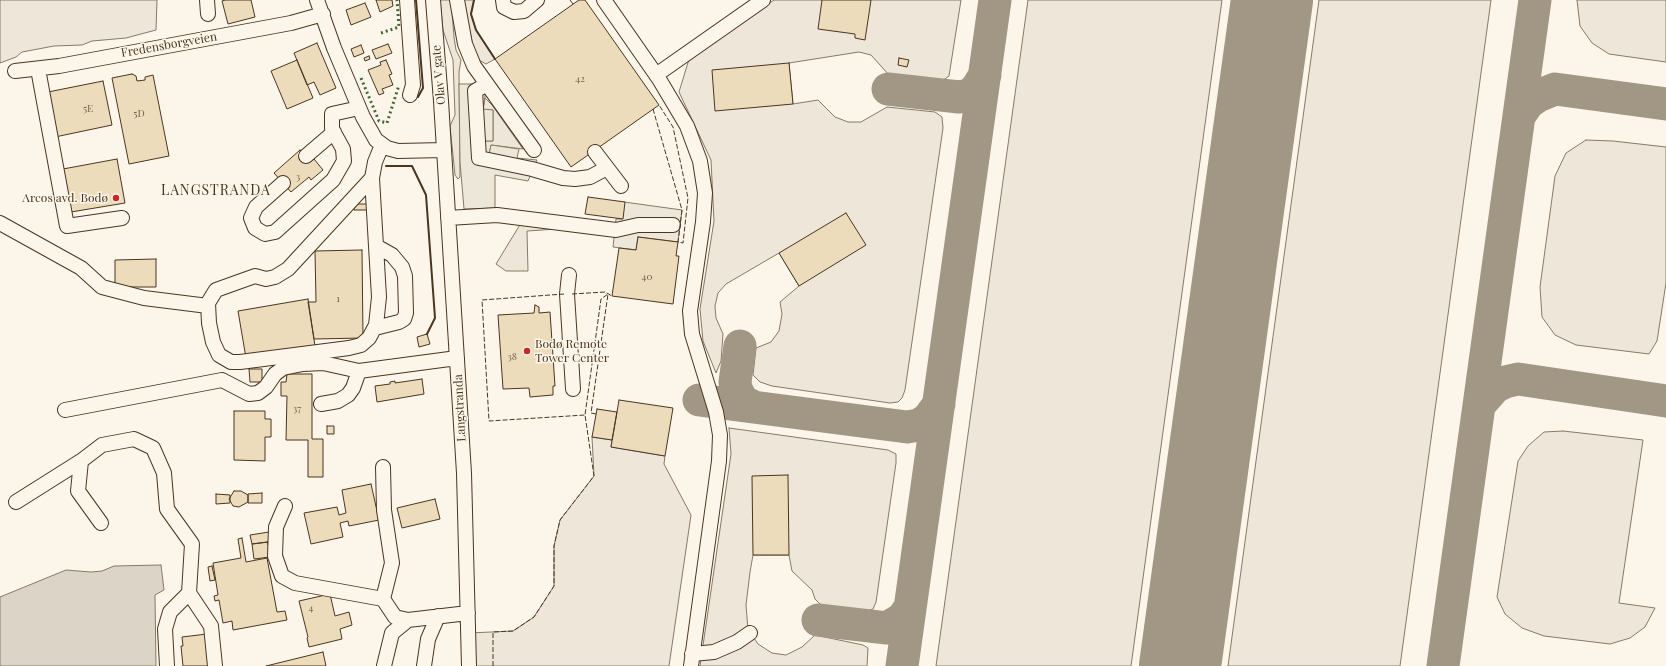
<!DOCTYPE html>
<meta charset="utf-8">
<style>
body{margin:0}
canvas{display:block;background:#fbf6e9}
</style>
<canvas width="1666" height="666"></canvas>
<script>
const c = document.querySelector('canvas').getContext('2d');
c.lineJoin = 'round';
function paint(path, color) { c.fillStyle = color; c.fill(path, 'evenodd'); }
const shape = rows => new Path2D(rows.map(r => 'M' + r).join(''));
function trace(path, color, width, dash) { c.strokeStyle = color; c.lineWidth = width; c.lineCap = dash ? 'butt' : 'round'; c.setLineDash(dash || []); c.stroke(path); }
function drawText(font, color, halo, rows, align = 'center') {
  c.font = font + ' "Playfair Display",serif'; c.lineWidth = 3; c.setLineDash([]); c.textBaseline = 'middle'; c.strokeStyle = halo; c.fillStyle = color; for (const [text, x, y, turn = 0] of rows) {
    c.save(); c.translate(x, y); c.rotate((+turn || 0) * Math.PI / 180); c.textAlign = isNaN(turn) ? turn : align; if (halo) c.strokeText(text, 0, 0); c.fillText(text, 0, 0); c.restore();
  }
}
const green = shape([
 [0,0,157,0,156,30,126,38,92,41,82,45,54,46,22,52,16,57,0,63,0,0],
 [440,0,451,0,454,37,456,50,461,60,459,72,460,177,458,179,455,175,450,126,455,115,453,60,443,30,440,0],
 [463,0,474,0,471,14,476,30,495,59,486,64,479,60,475,55,463,0],
 [774,0,961,0,949,76,942,81,889,75,871,55,859,52,789,63,793,104,818,100,835,117,848,122,861,122,887,107,935,112,942,117,943,128,905,390,902,398,898,402,890,403,772,386,760,382,753,375,756,348,771,342,779,331,782,314,780,302,799,286,779,253,726,284,718,293,715,306,716,318,723,334,721,361,716,373,703,341,700,309,714,221,711,160,679,92,690,56,774,0],
 [1028,0,1222,0,1131,666,936,666,1028,0],
 [1319,0,1491,0,1400,666,1228,666,1319,0],
 [1577,0,1666,0,1666,62,1609,54,1592,43,1580,26,1577,0],
 [485,98,492,105,523,149,491,145,489,155,481,153,483,141,493,141,493,110,483,110,485,98],
 [1586,140,1613,141,1666,147,1666,283,1657,341,1649,354,1576,345,1555,335,1542,317,1540,287,1555,176,1566,153,1586,140],
 [521,223,557,229,527,231,528,271,506,271,496,264,521,223],
 [729,428,888,450,896,454,896,463,876,602,873,609,868,611,821,605,815,599,812,590,792,571,789,555,753,555,750,572,746,605,748,629,758,644,772,653,786,655,802,647,815,635,863,645,868,648,867,666,700,666,731,454,729,428],
 [1563,431,1643,440,1619,603,1655,608,1645,627,1630,638,1610,644,1544,636,1522,628,1505,614,1497,597,1518,461,1528,446,1544,432,1563,431],
 [592,437,612,440,611,447,665,456,664,464,691,515,669,666,469,666,469,633,513,631,534,617,554,586,554,546,560,520,594,476,592,437]
]);
const parking = shape([
 [459,84,487,84,483,109,493,110,493,141,483,141,481,153,489,155,491,145,519,149,517,158,537,160,528,181,495,175,495,208,464,209,460,162,459,84],
 [624,202,682,210,678,242,638,237,636,250,613,247,616,219,622,219,624,202]
]);
const water = shape([
 [161,565,164,590,155,595,156,666,0,666,0,597,66,570,91,572,102,571,114,566,161,565]
]);
const taxiway = shape([
 [888,89,959,97,970,95,977,88,985,75],
 [1519,116,1528,103,1538,96,1555,89,1666,104],
 [740,346,735,382,736,389,742,401,754,407],
 [699,400,907,427,919,425,928,419,939,404],
 [1479,405,1495,387,1505,382,1518,379,1666,401],
 [818,620,887,628,902,619,910,608],
 [902,666,995,0],
 [1443,666,1535,0]
]);
const runway = shape([
 [1180,666,1272,0]
]);
const building = shape([
 [225,0,251,0,255,17,228,24,222,1,225,0],
 [376,0,392,0,393,6,380,12,376,0],
 [579,0,585,0,659,105,571,167,495,59,579,0],
 [822,0,871,0,865,40,855,38,855,34,818,29,822,0],
 [365,3,371,17,351,25,346,10,365,3],
 [317,43,336,88,320,95,314,82,307,85,294,53,317,43],
 [388,44,392,53,376,59,372,50,388,44],
 [361,45,364,53,354,57,351,49,361,45],
 [369,56,370,59,365,61,364,58,369,56],
 [899,58,909,60,907,67,898,65,899,58],
 [297,60,313,98,287,109,271,71,297,60],
 [386,60,392,74,389,75,393,85,382,89,384,93,379,95,368,70,381,65,380,62,386,60],
 [789,63,793,104,715,111,712,70,789,63],
 [132,74,136,76,137,81,145,80,145,77,153,75,169,156,129,164,112,78,132,74],
 [103,81,112,125,55,137,48,92,103,81],
 [300,150,310,162,314,159,323,170,311,180,309,177,291,192,274,173,300,150],
 [117,159,125,203,71,212,63,169,117,159],
 [588,197,625,202,623,219,585,214,588,197],
 [354,204,368,204,367,210,354,210,354,204],
 [846,213,866,245,799,286,779,253,846,213],
 [638,237,678,242,676,256,679,256,673,304,612,296,619,248,636,250,638,237],
 [362,250,363,338,314,339,308,302,316,302,315,251,362,250],
 [156,259,156,287,115,287,115,260,156,259],
 [308,299,315,346,246,358,238,311,308,299],
 [535,305,539,307,539,313,550,312,555,386,553,386,553,395,530,397,529,388,503,389,498,315,534,313,535,305],
 [427,334,430,344,419,347,417,337,427,334],
 [249,369,262,369,262,382,250,382,249,369],
 [287,374,312,374,312,439,323,439,323,477,308,477,308,440,286,440,287,396,281,396,281,382,286,382,287,374],
 [422,379,424,394,377,402,375,386,390,384,390,382,395,381,395,383,422,379],
 [619,400,673,408,665,456,611,447,619,400],
 [597,409,617,412,612,440,592,437,597,409],
 [234,411,265,411,265,419,271,419,271,437,265,437,265,461,234,460,234,411],
 [327,426,334,426,334,434,327,434,327,426],
 [788,475,789,555,753,555,752,476,788,475],
 [371,484,379,520,349,526,348,521,340,523,343,537,311,544,304,513,337,507,339,515,346,513,342,490,371,484],
 [234,491,241,491,248,495,248,502,239,507,233,506,229,499,234,491],
 [262,493,262,503,248,503,248,494,262,493],
 [216,494,230,495,230,503,216,504,216,494],
 [435,499,440,519,402,528,397,508,435,499],
 [269,532,270,544,268,545,268,542,252,544,250,535,269,532],
 [242,538,246,562,267,558,277,612,285,611,287,620,233,630,232,621,223,623,219,600,215,601,214,596,218,595,213,563,241,558,238,539,242,538],
 [268,542,270,557,254,559,252,544,268,542],
 [212,566,215,580,210,581,208,567,212,566],
 [330,594,335,616,349,612,352,625,340,629,342,639,309,647,307,638,308,637,299,601,330,594],
 [207,634,211,666,183,666,181,646,183,646,182,637,207,634],
 [323,652,326,666,266,666,323,652]
]);
const minor = shape([
 [207,0,208,14],
 [317,0,334,48,363,117,376,140,387,148,398,151,444,150],
 [407,0,413,85,410,95],
 [433,0,441,101,464,473,469,666],
 [457,0,465,44,474,66,534,150],
 [503,0,504,7,514,12,524,11,537,0],
 [604,0,659,79,687,126,700,161,705,193,703,222,690,311,692,334,716,412,720,435,719,461,691,666],
 [38,69,67,226,122,218],
 [15,71,59,66,291,23,323,14],
 [656,75,763,0],
 [487,84,475,91,479,158,532,169,563,178,575,179,590,177,607,168],
 [595,152,621,186],
 [306,156,334,132],
 [372,178,379,297,376,325,369,338,361,345,349,348,240,362,231,362,219,355,213,342,209,323,208,303,216,290,255,276,266,279,275,277,288,269,372,178,375,162,382,145],
 [283,183,256,207,251,218,255,228,265,234,275,232,333,180,344,161,343,149,332,129,332,114,359,108],
 [448,218,497,215,616,230,638,225,673,225],
 [0,223,81,268,102,287,144,298,208,306],
 [569,275,567,294,573,389],
 [375,328,399,322,404,319,406,313,405,276,402,267,392,255,376,246],
 [321,404,338,401,348,395,353,388,359,371],
 [65,410,222,380,249,394,258,393,266,387,275,374,283,368,303,364,323,363,359,371,457,358],
 [383,467,384,510,392,563,383,599,395,617,408,620,468,613],
 [16,502,81,461],
 [285,506,276,527,275,556,282,576,295,583,383,599],
 [101,523,78,491,81,461,102,445,134,439,153,448,164,473,167,509,192,544,189,593,170,612,165,629,167,666],
 [189,593,211,626,215,666],
 [692,654,714,652,737,642,750,633],
 [384,666,392,633,408,620],
 [424,666,428,639,438,616]
]);
const hedge = shape([
 [381,33,399,27,397,0],
 [361,78,379,121,387,123,399,85]
]);
const fence = shape([
 [570,0,573,4],
 [653,109,682,210,678,242,683,243,688,198,673,127,659,105],
 [564,294,482,300,489,421,585,415],
 [572,294,605,292,612,296],
 [596,414,591,413,608,294],
 [493,666,493,632,513,631,534,617,554,586,554,546,560,520,594,476,585,415,601,299,608,294]
]);
const wall = shape([
 [416,0,423,88,418,97],
 [474,0,471,14,476,30,495,59],
 [386,166,412,166,426,195,435,318,427,334]
]);
const markers = [
 [116,198,4,"#c62828"],
 [527,351,4,"#c62828"]
];
const numberNames = [
 ["42",580,79],
 ["5E",88,109],
 ["5D",139,114],
 ["3",298,177],
 ["40",647,277],
 ["1",338,299],
 ["38",512,357],
 ["37",297,409],
 ["4",311,608]
];
const streetNames = [
 ["Fredensborgveien",169,45,-10],
 ["Olav V gate",439,75,-95],
 ["Langstranda",460,408,-93]
];
const poiNames = [
 ["Arcos avd. Bodø",108,198],
 ["Bodø Remote",535,344,"left"],
 ["Tower Center",535,358,"left"]
];
const quarterNames = [
 ["LANGSTRANDA",216,191]
];
paint(green, '#ede6d9');
trace(green, '#887966', 1);
paint(parking, '#ede7d9');
trace(parking, '#887966', 1);
paint(water, '#dcd4c6');
trace(water, '#887966', 1);
trace(taxiway, '#a29684', 33);
trace(runway, '#a29684', 82);
paint(building, '#ecdcbc');
trace(building, '#4a3520', 1);
trace(minor, '#4a3520', 16);
trace(minor, '#fbf6e9', 14);
trace(hedge, '#436837', 3, [2, 3]);
trace(fence, '#4a3520', 1, [5, 2]);
trace(wall, '#4a3520', 2);
for (const [x, y, r, color] of markers) { const dot = new Path2D(); dot.arc(x, y, r, 0, 2 * Math.PI); c.fillStyle = color; c.fill(dot); trace(dot, '#fbf6e9', 1.5); }
drawText('10px', '#725f47', null, numberNames);
drawText('12px', '#4a3520', '#fbf6e9', streetNames);
drawText('12px', '#4a3520', '#fbf6e9', poiNames, 'right');
c.letterSpacing = '1px';
drawText('14px', '#4a3520', '#fbf6e9', quarterNames);
c.letterSpacing = '0px';
</script>
